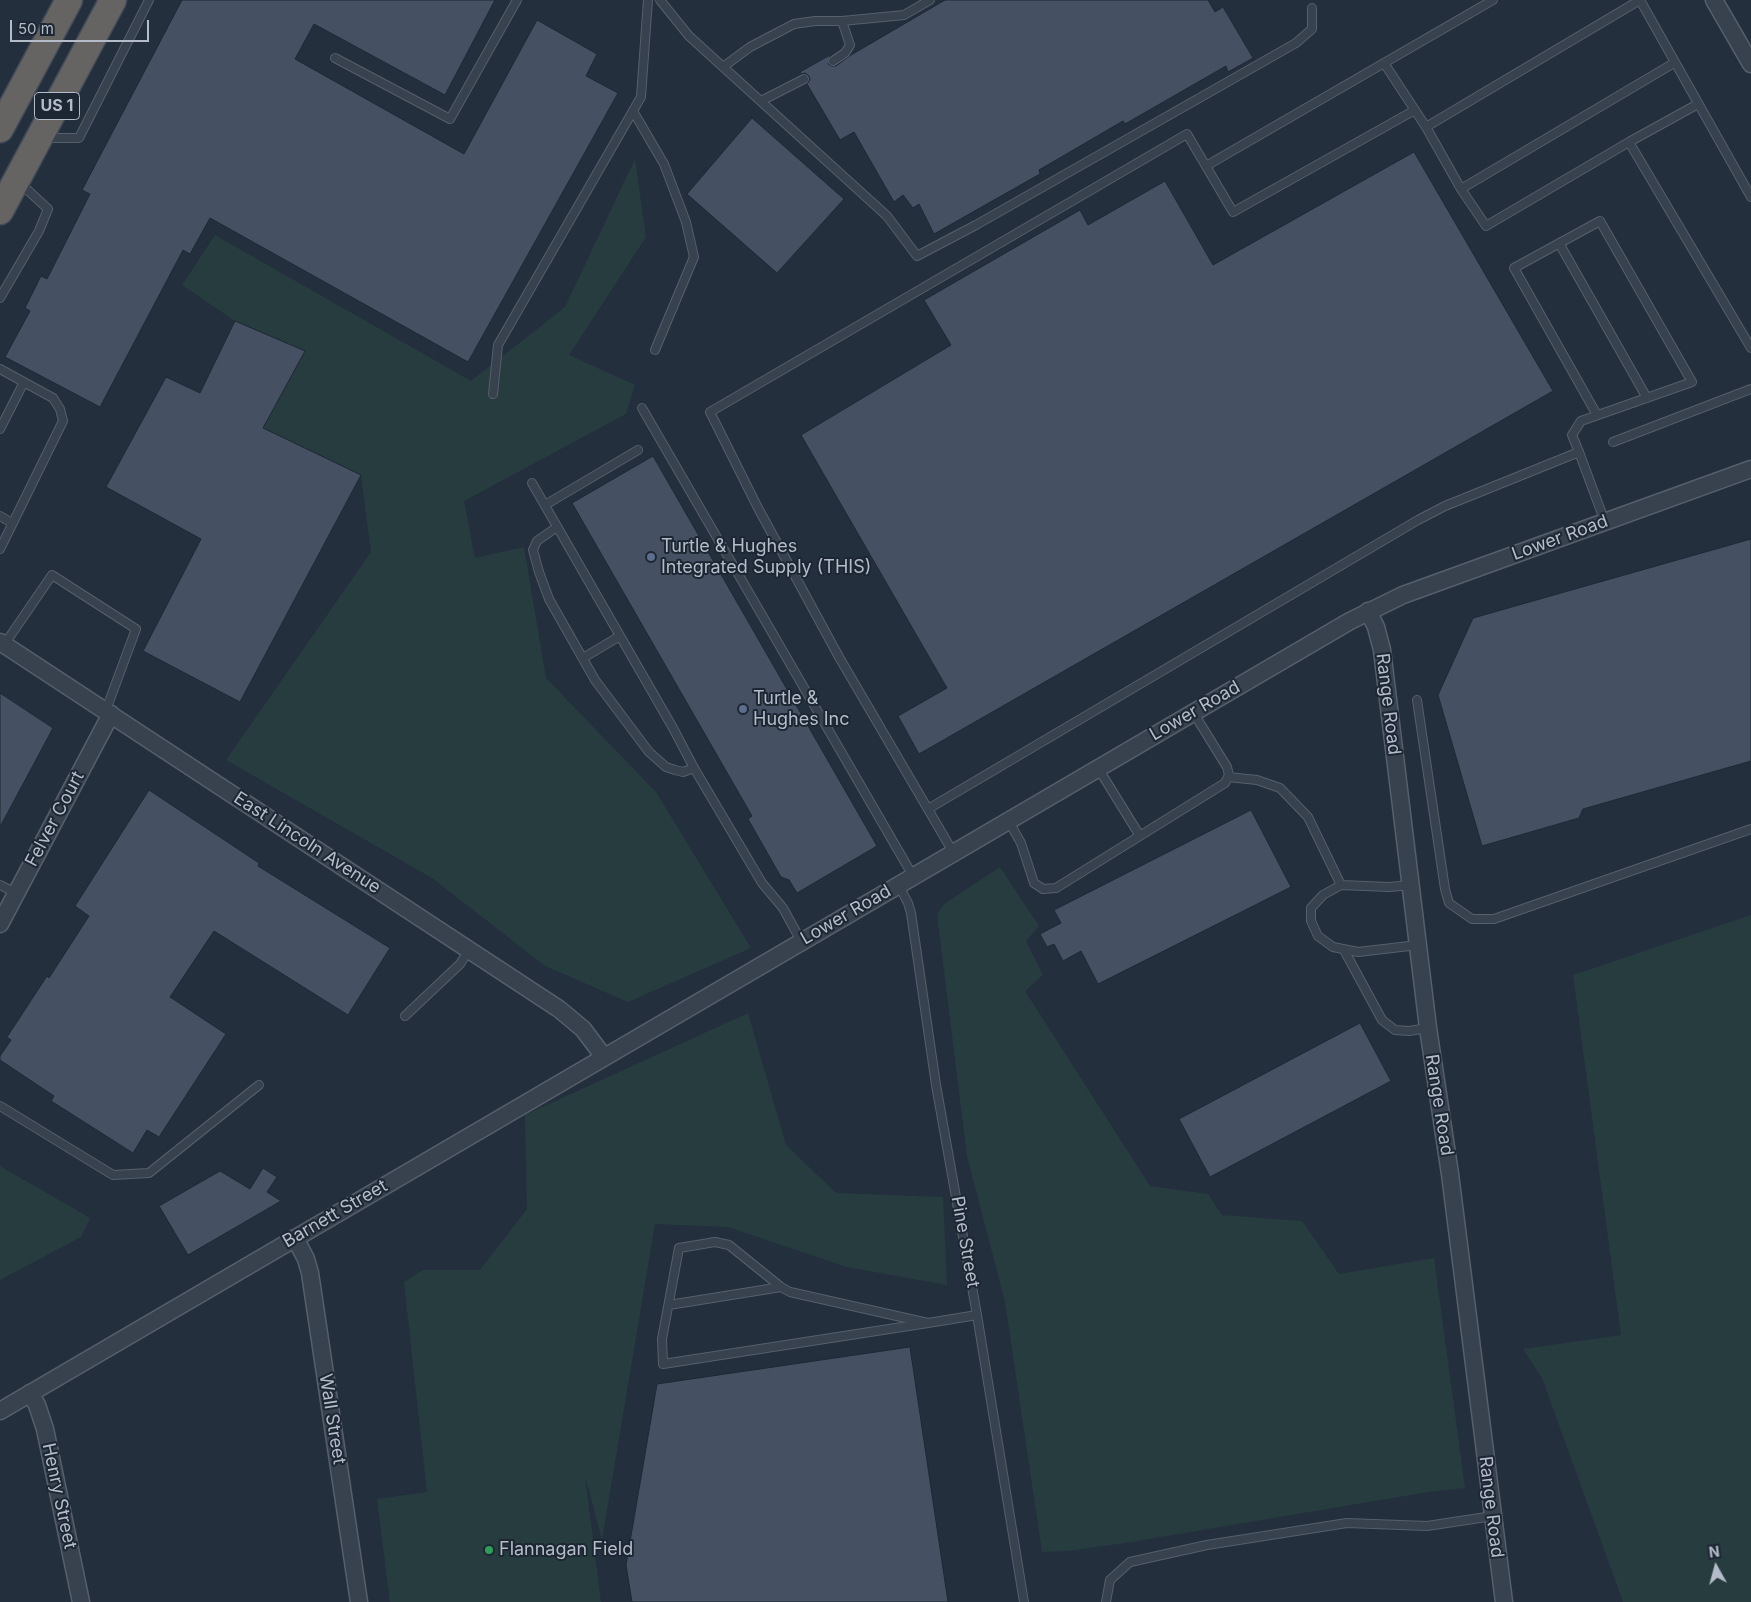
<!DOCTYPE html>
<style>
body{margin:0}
#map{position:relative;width:1751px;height:1602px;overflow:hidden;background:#242f3e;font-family:Inter,sans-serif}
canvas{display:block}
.north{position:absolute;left:1691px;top:1542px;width:50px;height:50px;-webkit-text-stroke:4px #1d2633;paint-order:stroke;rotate:353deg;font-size:14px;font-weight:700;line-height:20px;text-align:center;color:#b4bcc9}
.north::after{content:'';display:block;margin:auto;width:18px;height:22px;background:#b4bcc9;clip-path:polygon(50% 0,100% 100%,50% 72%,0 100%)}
.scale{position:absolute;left:10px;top:20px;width:139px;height:22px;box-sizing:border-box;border:2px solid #b4bcc9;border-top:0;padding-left:6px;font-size:15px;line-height:18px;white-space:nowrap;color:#b4bcc9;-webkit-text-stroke:4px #1d2633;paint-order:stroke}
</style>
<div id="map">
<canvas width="1751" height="1602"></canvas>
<div class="north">N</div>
<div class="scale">50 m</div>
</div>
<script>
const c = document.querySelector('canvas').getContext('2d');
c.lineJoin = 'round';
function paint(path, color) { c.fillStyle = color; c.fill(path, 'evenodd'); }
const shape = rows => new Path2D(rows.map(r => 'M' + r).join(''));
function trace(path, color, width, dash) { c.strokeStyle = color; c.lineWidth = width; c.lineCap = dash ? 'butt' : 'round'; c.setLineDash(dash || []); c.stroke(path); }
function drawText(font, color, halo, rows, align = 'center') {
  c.font = font + ' Inter,sans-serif'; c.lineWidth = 4; c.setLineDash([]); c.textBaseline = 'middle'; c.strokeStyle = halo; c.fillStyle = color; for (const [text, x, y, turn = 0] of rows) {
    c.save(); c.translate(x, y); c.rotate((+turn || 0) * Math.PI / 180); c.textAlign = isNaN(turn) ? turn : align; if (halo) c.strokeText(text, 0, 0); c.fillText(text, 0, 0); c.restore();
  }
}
const green = shape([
 [635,159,646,237,569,355,635,385,626,414,464,501,475,558,524,547,546,678,656,792,751,948,628,1002,545,966,432,878,226,760,371,552,361,475,263,428,305,351,235,321,182,285,215,235,471,381,565,307],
 [1000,867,1039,926,1026,941,1043,975,1025,991,1150,1186,1208,1194,1222,1215,1302,1221,1339,1274,1434,1258,1465,1488,1428,1492,1125,1543,1067,1551,1042,1552,1005,1302,967,1156,937,914,944,904],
 [1751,915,1751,1602,1623,1602,1542,1378,1523,1349,1621,1335,1573,975],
 [748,1013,786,1145,836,1193,943,1197,947,1285,847,1267,728,1227,655,1224,602,1540,585,1476,601,1602,390,1602,377,1499,427,1492,404,1282,423,1270,480,1270,527,1209,525,1115],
 [0,1166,90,1218,81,1237,0,1280]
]);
const building = shape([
 [182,0,495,0,445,95,314,24,295,59,464,154,537,20,597,54,586,76,618,93,468,362,210,218,190,254,183,250,100,407,5,357,30,311,25,308,41,276,47,279,90,194,82,190,182,0],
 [945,0,1208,0,1215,12,1223,7,1253,58,1228,72,1226,66,1125,124,1123,121,1039,170,1040,174,934,234,919,204,913,208,903,195,894,202,854,132,840,140,807,84,810,80,809,76,805,73,801,74,800,72,830,55,828,64,831,66,836,66,851,55,945,0],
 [752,118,844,199,777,273,687,194,752,118],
 [1414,152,1553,391,919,754,898,716,947,688,801,435,951,345,924,300,1080,210,1088,225,1165,181,1213,265,1414,152],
 [235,321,305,351,263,428,361,475,240,702,143,651,201,539,106,487,166,377,200,393,235,321],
 [653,456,877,846,797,893,789,880,781,877,748,819,752,816,572,503,653,456],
 [1751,539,1751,761,1583,809,1579,818,1482,846,1438,695,1473,618,1751,539],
 [0,693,53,728,0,827,0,693],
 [149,790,259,863,258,866,390,948,348,1015,214,931,170,997,226,1034,159,1137,147,1130,133,1153,51,1101,54,1096,0,1060,0,1056,11,1040,7,1037,47,976,49,978,89,916,75,906,149,790],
 [1251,810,1291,887,1098,984,1081,951,1063,961,1054,944,1047,947,1040,934,1061,923,1054,910,1251,810],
 [1360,1023,1391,1081,1210,1177,1179,1119,1360,1023],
 [263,1168,277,1177,267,1192,281,1201,188,1255,159,1206,220,1171,250,1189,263,1168],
 [910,1347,948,1602,632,1602,626,1565,657,1384,910,1347]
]);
const service = shape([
 [660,0,689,36,887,216,917,256,976,225,1296,43,1312,29,1312,8],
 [842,21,904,15,930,0],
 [335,58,450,119,517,0],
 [1384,63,1426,127],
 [723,67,750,47,794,24,815,21,842,21,850,45,845,53,833,61],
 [761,101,804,79],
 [1698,104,1629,142,1486,226,1461,189,1426,127,1640,0,1751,197],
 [633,111,664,164,686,222,694,257,655,350],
 [44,138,79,138,149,0],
 [1629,142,1751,348],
 [1206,166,1493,0],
 [1461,189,1674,63],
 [1559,243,1647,398],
 [0,298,39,231,48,209,20,183],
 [0,369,53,398,60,409,63,421,0,549],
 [493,394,498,345,641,97,648,0],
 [642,408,913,876],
 [0,429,24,382],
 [1613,442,1751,389],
 [1579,452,1572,435,1581,421,1692,382,1600,221,1514,268,1597,415],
 [532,483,673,728,694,768,762,883,783,908,801,941],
 [545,505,638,450],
 [0,516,12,523],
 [557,527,537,541,533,550,539,572,549,599,595,680,649,752,666,767,675,770,683,772,694,768],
 [4,645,52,575,136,629,106,710],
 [583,658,620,636],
 [1417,700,1445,889,1449,903,1472,919,1494,919,1751,829],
 [1098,768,1140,836],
 [1228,777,1257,780,1280,788,1308,817,1341,885],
 [928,809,1418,520,1445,506,1579,452,1605,522],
 [1008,820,1021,843,1034,883,1043,889,1056,888,1225,783,1229,775,1227,767,1193,712],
 [953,852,839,657,758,508,710,412,1187,134,1233,212,1415,110],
 [898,884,908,903,911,913,936,1085,977,1315,1024,1602],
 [0,885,16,893],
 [1411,885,1389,887,1341,885,1323,895,1311,908,1311,921,1318,936,1333,947,1358,952,1418,945],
 [1344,950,1382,1020,1395,1030,1409,1031,1428,1028],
 [405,1016,460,964,469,950],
 [0,1106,113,1175,149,1173,259,1085],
 [669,1305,781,1287],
 [928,1323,790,1292,781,1287,729,1245,715,1242,679,1248,662,1339,663,1364,928,1323,977,1315],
 [1106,1602,1110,1580,1130,1562,1207,1545,1347,1523,1427,1526,1493,1516]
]);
const minor = shape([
 [1714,0,1751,64],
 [1368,611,1376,627,1382,650,1428,1028,1450,1174,1504,1602],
 [0,642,559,1009,583,1029,604,1057],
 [0,924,111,714],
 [295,1238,306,1259,310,1273,359,1602],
 [30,1393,37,1405,45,1429,81,1602],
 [0,1411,1350,621,1403,595,1751,469]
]);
const trunk = shape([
 [0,129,69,0],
 [0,211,113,0]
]);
const markers = [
 [651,557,5,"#5c6f8a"],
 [743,709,5,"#5c6f8a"],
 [489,1550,5,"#2e9e5b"]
];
const shields = [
 [57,106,45]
];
const shieldNames = [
 ["US 1",57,106]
];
const streetNames = [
 ["Lower Road",1560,538,-20],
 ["Range Road",1388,704,83],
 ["Lower Road",1195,711,-30],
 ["Felver Court",55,819,-62],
 ["East Lincoln Avenue",307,843,33],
 ["Lower Road",846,915,-30],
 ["Range Road",1439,1105,81],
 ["Barnett Street",335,1214,-30],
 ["Pine Street",965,1242,80],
 ["Wall Street",332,1419,81],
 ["Henry Street",59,1496,78],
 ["Range Road",1491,1507,83]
];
const poiNames = [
 ["Turtle & Hughes",661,547],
 ["Integrated Supply (THIS)",661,568],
 ["Turtle &",753,699],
 ["Hughes Inc",753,720],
 ["Flannagan Field",499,1550]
];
paint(green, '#263c3f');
paint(building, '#455162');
trace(building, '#1f2835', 1);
trace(service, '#565f6c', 10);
trace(minor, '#565f6c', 19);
trace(trunk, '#434c59', 29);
trace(service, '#38414e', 8);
trace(minor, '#38414e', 16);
trace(trunk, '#656462', 26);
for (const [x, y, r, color] of markers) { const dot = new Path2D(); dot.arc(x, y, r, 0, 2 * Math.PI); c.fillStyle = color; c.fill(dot); trace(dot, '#1d2633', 2); }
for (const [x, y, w] of shields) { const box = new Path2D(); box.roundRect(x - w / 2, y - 13.5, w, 27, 4); c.fillStyle = '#1d2633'; c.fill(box); trace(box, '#b4bcc9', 1); }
drawText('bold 16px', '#b4bcc9', null, shieldNames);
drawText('18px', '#b4bcc9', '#1d2633', streetNames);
drawText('18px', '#b4bcc9', '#1d2633', poiNames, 'left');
</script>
